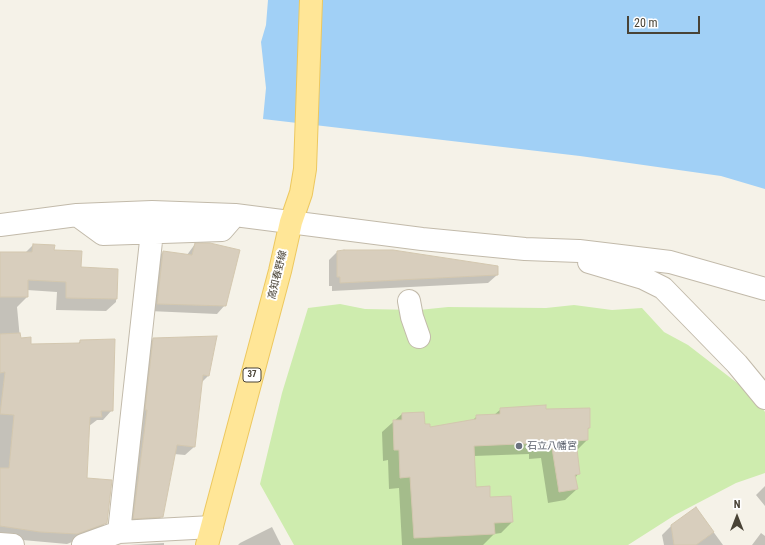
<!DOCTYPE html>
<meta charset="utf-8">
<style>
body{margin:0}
#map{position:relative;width:765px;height:545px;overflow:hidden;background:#f5f2e8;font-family:"Roboto Condensed",sans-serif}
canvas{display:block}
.north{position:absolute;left:717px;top:497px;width:40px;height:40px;-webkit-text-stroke:3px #fff;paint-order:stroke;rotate:0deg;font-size:11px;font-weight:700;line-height:16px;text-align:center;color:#494336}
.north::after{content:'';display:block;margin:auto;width:14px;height:18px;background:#494336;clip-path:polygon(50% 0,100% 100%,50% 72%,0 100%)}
.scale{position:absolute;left:627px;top:16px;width:73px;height:18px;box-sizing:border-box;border:2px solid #494336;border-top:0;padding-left:5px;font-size:12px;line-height:14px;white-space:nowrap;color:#494336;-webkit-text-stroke:3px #fff;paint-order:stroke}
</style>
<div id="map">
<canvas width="765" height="545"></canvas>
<div class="north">N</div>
<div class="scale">20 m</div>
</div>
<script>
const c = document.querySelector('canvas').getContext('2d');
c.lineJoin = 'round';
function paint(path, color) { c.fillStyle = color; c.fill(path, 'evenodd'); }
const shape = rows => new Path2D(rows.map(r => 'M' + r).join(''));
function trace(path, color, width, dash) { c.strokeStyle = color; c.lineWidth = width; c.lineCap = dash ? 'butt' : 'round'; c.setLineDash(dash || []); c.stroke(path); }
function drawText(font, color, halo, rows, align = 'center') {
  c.font = font + ' "Roboto Condensed","Noto Sans JP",sans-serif'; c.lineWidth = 4; c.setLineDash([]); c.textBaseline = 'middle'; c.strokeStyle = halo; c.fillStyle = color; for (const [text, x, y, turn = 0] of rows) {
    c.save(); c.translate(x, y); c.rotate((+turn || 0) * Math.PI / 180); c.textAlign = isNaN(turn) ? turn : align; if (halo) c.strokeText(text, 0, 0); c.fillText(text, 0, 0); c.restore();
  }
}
const green = shape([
 [340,304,365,309,419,310,448,307,546,308,574,305,612,310,642,308,664,332,688,345,754,396,765,412,765,473,736,483,675,515,628,545,294,545,260,484,282,393,308,308]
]);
const water = shape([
 [268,0,765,0,765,189,721,176,580,156,263,119,266,88,261,42,266,25]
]);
const shadow = shape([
 [195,244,225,305,217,314,149,311,155,260,163,252,187,255],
 [33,245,53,251,80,268,117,270,116,302,106,311,56,310,57,292,27,290,27,297,17,307,20,339,30,345,78,344,80,341,112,410,103,420,97,420,89,426,86,479,106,522,97,532,67,544,0,538,0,253,25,253],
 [337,252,497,275,488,283,332,291,332,286,329,286,329,260],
 [153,339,208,376,201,383,194,447,185,455,174,454,162,516,153,525,125,527,145,348],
 [501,409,546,410,589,428,587,430,587,440,576,451,579,473,575,478,577,489,565,500,548,503,541,458,529,459,529,454,474,456,475,488,489,498,512,522,501,533,494,534,483,545,402,545,399,488,389,489,388,460,383,461,382,432,402,414,429,428,472,421,477,416,493,416],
 [765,486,765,506,756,495],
 [696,508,723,545,664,545,662,535,671,526],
 [272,527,281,545,238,545,240,543],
 [761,533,765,536,765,545,752,545],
 [164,543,164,545,129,545]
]);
const building = shape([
 [195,243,210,243,240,250,226,306,157,304,163,251,192,255,195,243],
 [33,244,55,245,54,250,82,251,81,267,118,269,117,299,66,298,66,282,28,280,28,297,0,297,0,252,32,252,33,244],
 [344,250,393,250,498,266,498,275,340,283,340,277,337,277,337,251,344,250],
 [20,333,21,338,31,337,31,344,80,343,80,340,115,339,113,411,101,411,102,417,90,417,87,478,112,480,107,523,77,534,40,532,0,526,0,468,9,468,14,415,0,414,5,372,0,373,0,334,20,333],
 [217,336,209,376,203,375,195,447,177,445,163,517,133,519,147,410,145,410,153,338,217,336],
 [546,405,546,409,590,408,590,428,588,428,588,440,576,441,580,474,575,475,578,489,559,492,552,448,540,448,540,443,474,446,476,487,490,486,490,497,511,496,513,522,494,523,495,534,414,538,410,477,400,478,399,450,394,450,393,420,402,420,402,413,424,412,425,424,430,424,430,427,476,419,476,415,500,414,500,408,546,405],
 [696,507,714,532,696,545,674,545,671,525,696,507]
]);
const minor = shape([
 [77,215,103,234,222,230,235,215],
 [0,225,77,215,152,212,235,215,422,239,525,249,579,251,670,262,765,289],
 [589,262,643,278,663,288,737,364,765,398],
 [409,301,412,317,419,337],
 [119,532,152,232],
 [0,544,13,545],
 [83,545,119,532,212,527]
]);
const primary = shape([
 [207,545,280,271,291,222,301,193,305,169,311,0]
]);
const markers = [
 [519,446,4,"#6b7280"]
];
const shields = [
 [252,375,18]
];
const shieldNames = [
 ["37",252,375]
];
const streetNames = [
 ["高知春野線",278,275,-76]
];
const worshipNames = [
 ["石立八幡宮",527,446]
];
paint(green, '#ceecae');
paint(water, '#a1d0f6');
paint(shadow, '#0003');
paint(building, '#d8cebd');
trace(building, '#d3c7af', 1);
trace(minor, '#c2baaa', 24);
trace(primary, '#edc85f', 24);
trace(minor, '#fff', 22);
trace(primary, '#ffe697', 22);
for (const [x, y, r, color] of markers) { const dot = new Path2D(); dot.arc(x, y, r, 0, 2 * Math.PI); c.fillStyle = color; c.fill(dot); trace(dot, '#fff', 1.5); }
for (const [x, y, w] of shields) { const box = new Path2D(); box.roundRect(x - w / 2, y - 7, w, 14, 3); c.fillStyle = '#fff'; c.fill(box); trace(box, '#494336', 1); }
drawText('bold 9px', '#494336', null, shieldNames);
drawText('10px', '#494336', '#fff', streetNames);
drawText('10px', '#5b616d', '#fff', worshipNames, 'left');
</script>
